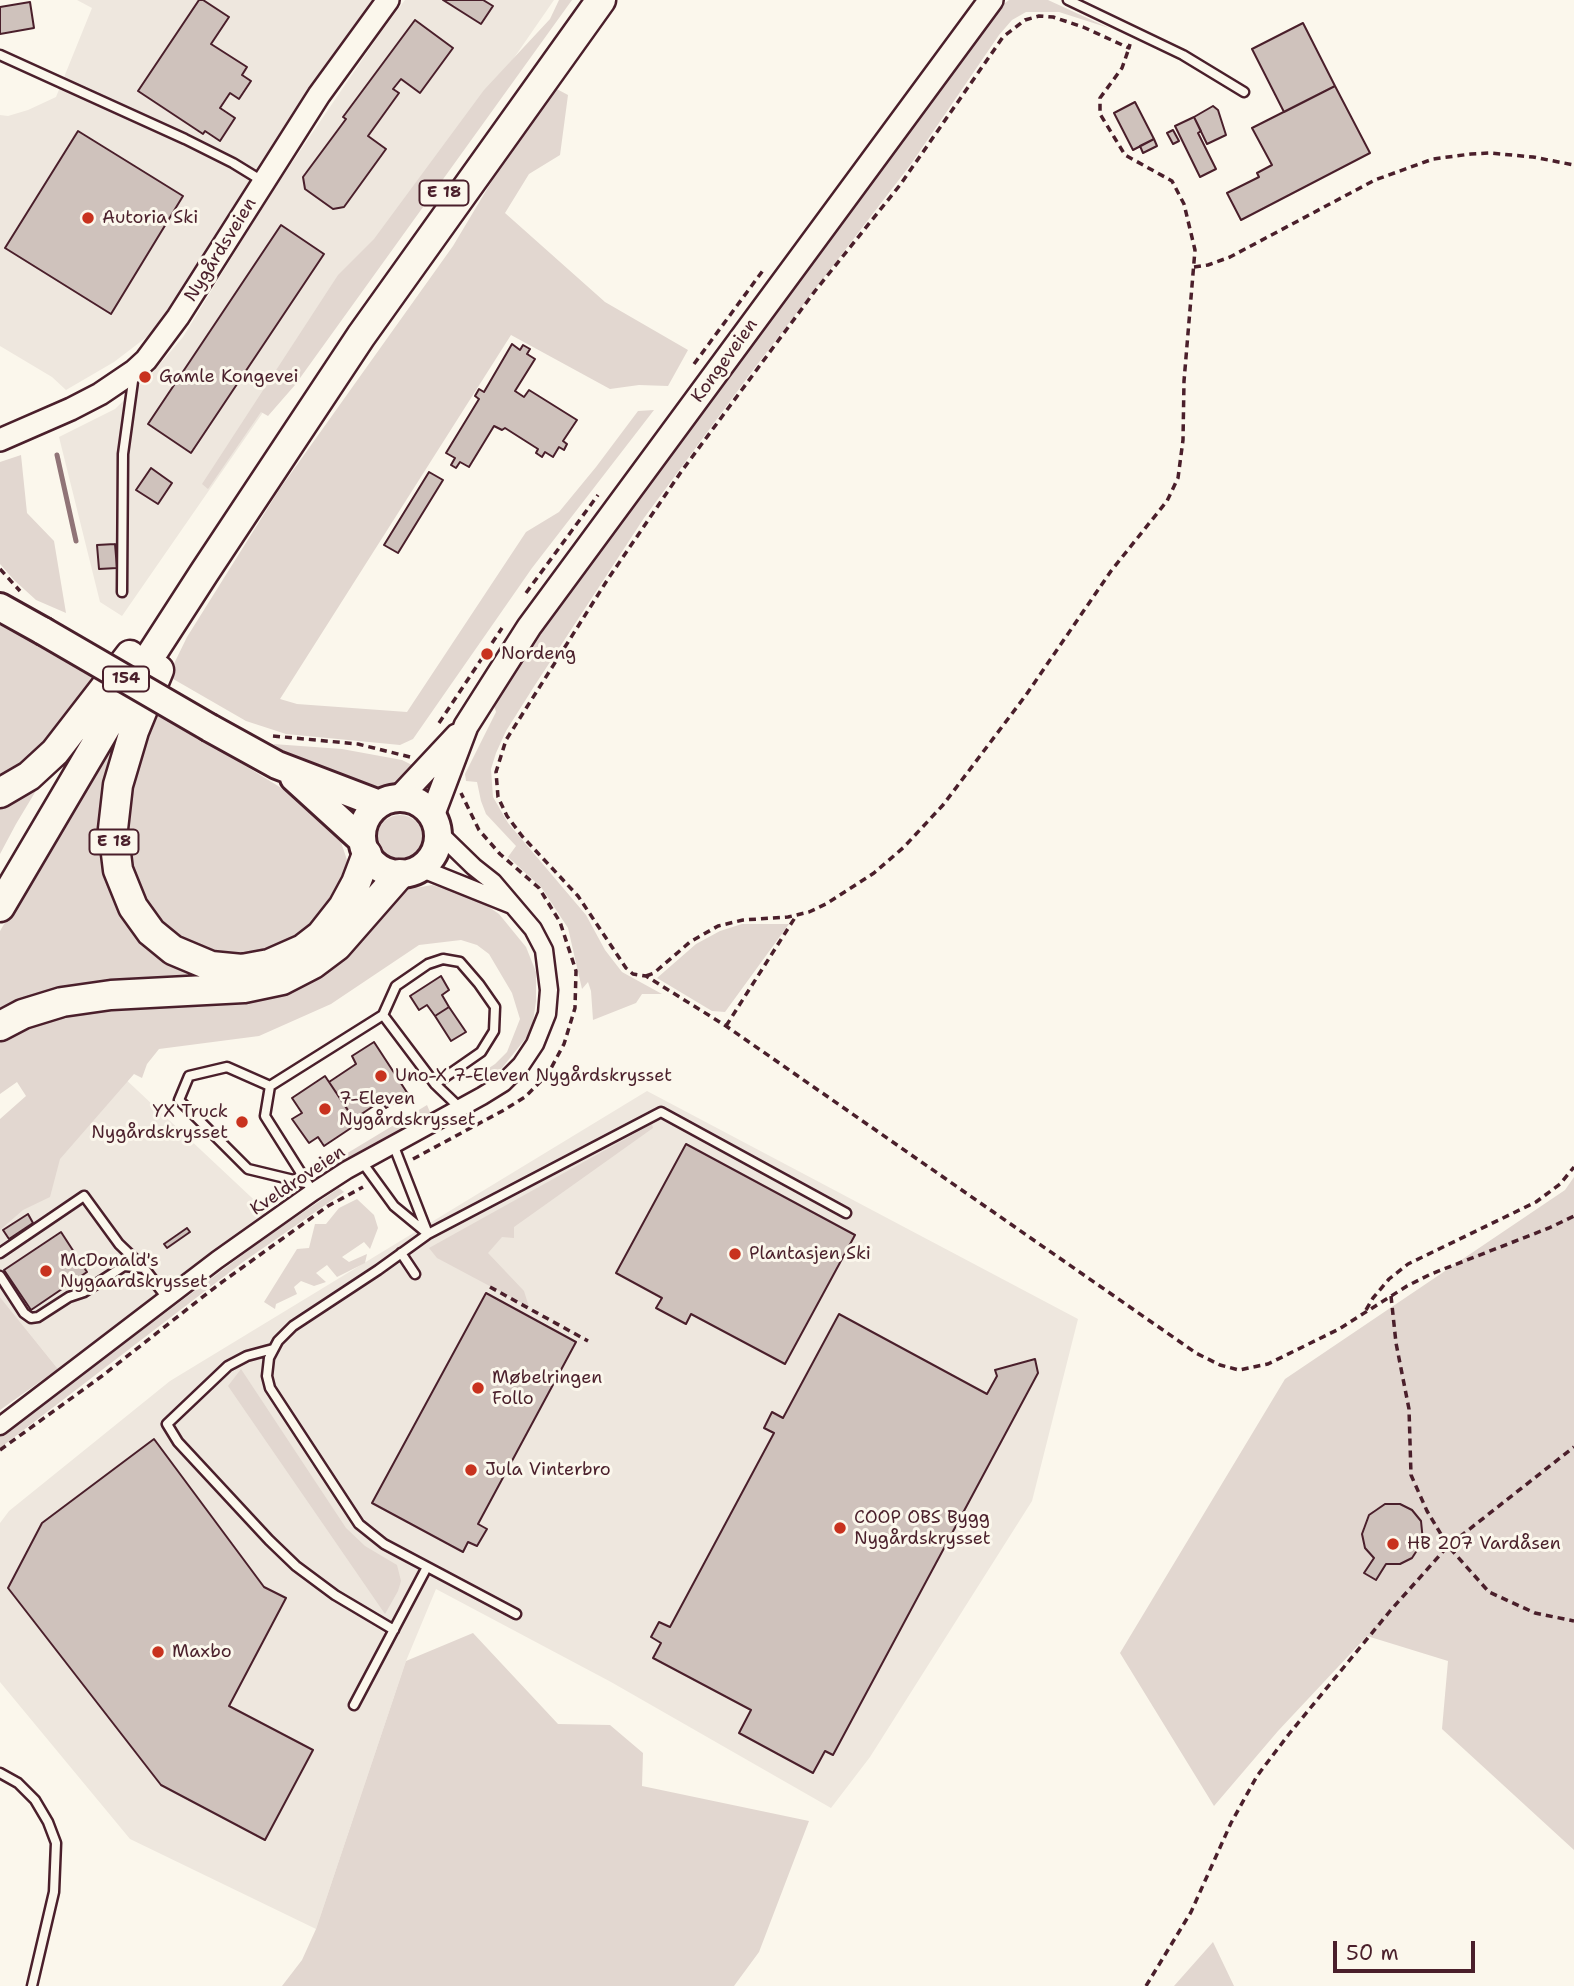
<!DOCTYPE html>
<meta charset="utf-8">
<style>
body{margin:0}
#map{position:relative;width:1574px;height:1986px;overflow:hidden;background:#fbf7ec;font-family:"Shantell Sans",sans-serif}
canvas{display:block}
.scale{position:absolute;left:1333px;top:1941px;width:142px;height:32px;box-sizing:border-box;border:4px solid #4a1f2b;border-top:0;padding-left:9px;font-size:21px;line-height:24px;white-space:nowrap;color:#4a1f2b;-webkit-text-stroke:5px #fbf7ec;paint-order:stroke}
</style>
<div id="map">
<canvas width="1574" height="1986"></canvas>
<div class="scale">50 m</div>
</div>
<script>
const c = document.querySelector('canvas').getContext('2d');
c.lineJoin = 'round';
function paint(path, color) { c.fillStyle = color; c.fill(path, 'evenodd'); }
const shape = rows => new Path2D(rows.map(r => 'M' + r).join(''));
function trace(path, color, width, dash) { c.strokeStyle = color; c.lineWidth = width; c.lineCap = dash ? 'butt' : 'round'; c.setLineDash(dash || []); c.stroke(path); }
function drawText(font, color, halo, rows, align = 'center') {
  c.font = font + ' "Shantell Sans",sans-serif'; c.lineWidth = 6; c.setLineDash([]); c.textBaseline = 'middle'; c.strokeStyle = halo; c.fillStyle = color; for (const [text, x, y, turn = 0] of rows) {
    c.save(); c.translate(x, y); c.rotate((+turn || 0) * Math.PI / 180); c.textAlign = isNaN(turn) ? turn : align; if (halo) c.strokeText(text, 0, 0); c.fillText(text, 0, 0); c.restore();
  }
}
const built = shape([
 [77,0,373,0,240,197,165,314,148,336,114,362,66,390,52,377,0,346,0,115,8,116,28,110,56,97,92,8],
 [405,0,554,0,469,123,356,278,122,616,100,602,59,437,115,409,153,372,183,337,268,198,381,32],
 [121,1075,267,1212,58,1369,0,1297,0,1219],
 [647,1091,1078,1319,1032,1501,870,1757,831,1808,611,1682,436,1589,406,1661,316,1929,130,1839,0,1682,0,1523,9,1511,170,1381]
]);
const green = shape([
 [559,0,572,0,295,385,268,416,261,412,208,489,202,484,338,275,374,239,484,90,550,19],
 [1009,0,1048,0,1109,28,1059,12,1026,12,1012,20,999,35,911,164,753,370,644,518,535,685,506,731,496,753,491,769,493,797,508,823,586,915,605,950,622,972,662,994,642,994,636,1003,593,1020,591,991,588,982,582,989,568,928,541,887,508,857,516,846,486,814,481,801,477,782,466,781,465,774,496,712,493,702,542,629,693,421,993,12],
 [553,87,568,95,560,155,529,174,505,213,605,302,688,350,668,386,639,385,610,389,511,335,280,699,297,704,407,712,526,532,559,512,596,467,638,411,654,410,532,568,413,739,400,745,286,734,246,721,168,676,187,637,279,490,453,246,520,134],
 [21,455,27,513,54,541,66,613,36,600,14,580,0,564,0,462],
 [0,624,37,642,95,677,69,722,0,783],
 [133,701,110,876,216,976,0,1020,0,931],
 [150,707,317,810,340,839,347,860,340,887,313,931,275,954,235,961,181,944,143,911,121,834],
 [273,744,342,749,402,760,414,766,396,782,383,786,361,788,310,768],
 [49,769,16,824,0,854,0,807],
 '377 838a23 23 0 1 1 46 0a23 23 0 1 1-46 0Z',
 [432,885,476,898,499,914,526,947,536,972,536,1001,533,1022,526,1038,502,1068,480,1083,477,1076,495,1064,507,1052,520,1019,512,993,489,954,477,945,461,940,419,945,331,1004,259,1036,159,1049,147,1064,142,1078,134,1074,60,1159,50,1197,23,1210,0,1230,0,1119,26,1096,17,1082,0,1094,0,1039,15,1031,92,1006,244,1002,289,993,315,979,401,894,410,889],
 [742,924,789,924,725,1012,712,1011,657,978,696,944,720,931],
 [427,1105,430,1112,330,1171,327,1169,326,1166],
 [652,1124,653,1128,514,1227,514,1238,502,1237,488,1253,524,1291,529,1307,437,1258,429,1248],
 [1574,1177,1574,1850,1442,1729,1448,1661,1367,1636,1278,1731,1214,1806,1120,1653,1285,1379,1565,1190],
 [1386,1504,1400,1504,1412,1510,1421,1521,1423,1541,1412,1558,1400,1564,1386,1564,1376,1580,1364,1573,1374,1558,1365,1548,1363,1528,1374,1510],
 [339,1188,344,1192,243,1262,0,1448,0,1437,265,1238],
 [357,1199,374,1215,378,1228,370,1249,364,1242,342,1257,349,1262,367,1254,365,1263,337,1277,327,1265,316,1273,326,1282,314,1286,301,1281,294,1287,297,1294,276,1304,275,1309,264,1302,297,1249,309,1248,315,1224,326,1224,339,1208],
 [0,1297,58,1369,0,1410],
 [241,1369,346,1528,365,1546,397,1565,401,1581,398,1591,385,1614,228,1386],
 [473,1633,558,1724,610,1725,643,1753,642,1786,809,1821,759,1952,734,1986,282,1986,302,1960,316,1929,406,1661],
 [1213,1942,1234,1986,1174,1986]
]);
const stream = shape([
 [57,455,76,541]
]);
const building = shape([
 [199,0,203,0,229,17,211,44,247,67,242,75,251,81,239,99,230,93,220,108,235,118,220,141,205,131,203,134,138,91,199,0],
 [443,0,483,0,493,6,481,24,443,0],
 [30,2,34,28,0,34,0,7,30,2],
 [415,20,453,48,420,93,401,79,393,89,399,93,368,136,386,149,344,207,333,209,305,189,303,177,346,119,343,117,415,20],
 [1303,23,1335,86,1284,112,1252,49,1303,23],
 [1335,86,1370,153,1241,220,1227,193,1259,177,1257,173,1272,165,1252,128,1335,86],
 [1135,102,1154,139,1133,150,1114,113,1135,102],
 [1213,106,1218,110,1226,135,1207,144,1194,117,1213,106],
 [1194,117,1201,131,1198,133,1216,169,1200,177,1175,126,1194,117],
 [1173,130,1179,141,1173,144,1167,133,1173,130],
 [78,131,183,196,111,314,5,248,78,131],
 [1154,139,1157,146,1143,153,1140,146,1154,139],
 [281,225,324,254,191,453,148,424,281,225],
 [512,344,520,350,523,345,530,349,527,354,535,359,515,391,524,397,529,390,577,420,563,441,567,444,564,450,559,447,553,457,545,452,542,457,536,453,538,449,505,428,502,430,494,426,469,467,460,462,456,468,451,465,455,458,446,453,479,399,475,396,479,389,484,392,512,344],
 [151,468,172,483,158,504,136,490,151,468],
 [429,472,443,480,398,553,384,545,429,472],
 [115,544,117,568,99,569,97,545,115,544],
 [441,976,449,990,442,995,449,1007,435,1016,427,1005,419,1010,410,996,441,976],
 [449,1007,466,1032,451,1041,435,1016,449,1007],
 [374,1042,408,1094,386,1108,381,1101,354,1119,329,1082,356,1064,352,1056,374,1042],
 [325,1076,357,1124,324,1146,318,1137,309,1143,292,1119,302,1113,292,1098,325,1076],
 [686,1144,855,1235,785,1364,691,1314,686,1324,656,1308,662,1298,616,1273,686,1144],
 [28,1214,33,1223,9,1239,3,1230,28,1214],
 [187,1228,190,1232,167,1248,164,1244,187,1228],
 [61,1232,87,1272,31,1310,4,1270,61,1232],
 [486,1293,576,1342,478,1524,487,1529,477,1546,468,1542,463,1552,372,1503,486,1293],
 [839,1314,987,1394,997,1376,995,1370,1035,1359,1038,1373,833,1755,825,1751,813,1773,739,1733,751,1710,653,1658,661,1643,651,1637,659,1622,670,1627,774,1433,764,1428,772,1412,783,1418,839,1314],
 [154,1439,264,1587,286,1598,229,1706,313,1750,265,1840,161,1785,8,1588,42,1523,154,1439],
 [1385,1504,1400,1504,1412,1510,1421,1521,1423,1541,1412,1558,1400,1564,1386,1564,1376,1580,1364,1573,1374,1558,1365,1548,1362,1534,1369,1515,1385,1504]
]);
const path = shape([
 [1130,44,1129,48,1083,27,1053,17,1039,16,1025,20,1003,37,900,185,815,291,681,472,608,579,506,740,496,772,498,797,507,816,522,836,578,896,626,968,633,974,646,976,726,1026,1196,1353,1220,1365,1239,1370,1268,1364,1339,1329,1407,1286,1431,1274,1549,1228,1574,1216],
 [1194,267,1208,265,1230,257,1375,180,1433,159,1471,154,1490,153,1533,157,1574,165],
 [694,364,764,269],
 [0,569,20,591],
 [526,593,598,495],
 [439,723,502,628],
 [273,736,358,744,410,757],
 [646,976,654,973,690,942,718,926,743,920,788,917,809,912,826,904,874,873,904,847,943,805,1026,695,1111,571,1167,501,1178,478,1183,440,1184,381,1195,250,1184,204,1172,181,1125,155,1100,114,1100,98,1122,68,1129,48],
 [726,1026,796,916],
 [413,1159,504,1110,525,1097,540,1082,549,1072,564,1044,575,1008,576,971,560,922,539,888,500,854,479,830,461,793],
 [490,1287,588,1341],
 [1391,1296,1396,1343,1409,1409,1411,1475,1427,1511,1448,1546,1489,1592,1535,1613,1574,1621],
 [1366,1310,1373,1298,1389,1279,1408,1264,1536,1202,1560,1184,1574,1167],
 [0,1450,102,1376,218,1285,328,1206,363,1187],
 [1146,1986,1191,1912,1231,1823,1257,1776,1289,1734,1390,1611,1448,1546,1574,1447]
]);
const service = shape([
 [1068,0,1183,55,1244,92],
 [0,55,185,139,233,163,264,182],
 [122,592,123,454,134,374],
 [383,1015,396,986,428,964,443,959,460,962,479,984,495,1007,494,1031,481,1052,435,1084],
 [270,1086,227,1067,189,1076,179,1100,248,1169,306,1183],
 [362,1162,394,1206,428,1234,393,1144],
 [313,1192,265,1116,270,1086,383,1015,435,1084,460,1108],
 [0,1253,84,1196,119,1244,144,1268,167,1298],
 [401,1253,415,1274],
 [0,1276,24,1313,31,1318,38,1317,69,1297,84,1292,124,1266,144,1268],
 [273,1349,247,1356,228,1366,167,1424,178,1442,269,1540,296,1566,335,1595,394,1630],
 [516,1614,384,1544,359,1524,270,1388,267,1376,269,1358,278,1341,293,1326,378,1270,428,1234,661,1112,846,1213],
 [354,1705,427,1567],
 [0,1773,18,1783,35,1800,48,1822,56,1843,54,1892,32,1986]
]);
const minor = shape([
 [420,868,512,905],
 [0,1426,217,1260,313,1192,347,1170,482,1096,503,1083,521,1065,535,1044,547,1014,549,990,544,950,533,929,493,882,474,867,438,832]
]);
const tertiary = shape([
 [0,440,71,409,100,394,134,371,146,360,178,317,319,95,388,0]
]);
const secondary = shape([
 [399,798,457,736],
 [432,816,466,726,529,627,991,0]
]);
const primary = shape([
 [0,607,43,631],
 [210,728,277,765,379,804],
 [294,778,362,840],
 '362 836a38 38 0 1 1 76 0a38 38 0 1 1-76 0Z'
]);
const trunk = shape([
 [159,670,134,731,118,785,113,829,118,870,133,907,151,932,173,950,211,966,242,969,269,964,303,949,321,935,343,907,356,883,367,854],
 [0,793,29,776,55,752,130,655],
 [0,907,122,700,204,573,361,336,601,0],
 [0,1026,23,1014,62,1002,111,995,244,988,282,980,313,964,337,946,400,874]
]);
const primaryBridge = shape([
 [43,631,210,728]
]);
const markers = [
 [88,218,7,"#c8321e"],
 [145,377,7,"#c8321e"],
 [487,654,7,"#c8321e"],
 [381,1076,7,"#c8321e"],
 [325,1109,7,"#c8321e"],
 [242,1122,7,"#c8321e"],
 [735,1254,7,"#c8321e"],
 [46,1271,7,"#c8321e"],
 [478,1388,7,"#c8321e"],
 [471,1470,7,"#c8321e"],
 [840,1528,7,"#c8321e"],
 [1393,1544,7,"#c8321e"],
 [158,1652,7,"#c8321e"]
];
const shields = [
 [444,193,49],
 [126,679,46],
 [114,842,49]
];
const shieldNames = [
 ["E 18",444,193],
 ["154",126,679],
 ["E 18",114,842]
];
const poiNames = [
 ["Autoria Ski",102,218],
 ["Gamle Kongevei",159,377],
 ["Nordeng",501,654],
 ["Uno-X 7-Eleven Nygårdskrysset",395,1076],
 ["7-Eleven",339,1099],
 ["Nygårdskrysset",339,1120],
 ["YX Truck",228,1112,"right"],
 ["Nygårdskrysset",228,1133,"right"],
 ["Plantasjen Ski",749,1254],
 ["McDonald's",60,1261],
 ["Nygaardskrysset",60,1282],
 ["Møbelringen",492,1378],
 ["Follo",492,1399],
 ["Jula Vinterbro",485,1470],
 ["COOP OBS Bygg",854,1518],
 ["Nygårdskrysset",854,1539],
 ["HB 207 Vardåsen",1407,1544],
 ["Maxbo",172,1652]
];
const streetNames = [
 ["Nygårdsveien",221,250,-58],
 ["Kongeveien",725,361,-54],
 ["Kveldroveien",298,1181,-34]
];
paint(built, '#eee7de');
paint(green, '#e2d7d0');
trace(stream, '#907477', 5);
paint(building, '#cfc2bc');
trace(building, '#4a1f2b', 2);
trace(service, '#4a1f2b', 13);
trace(minor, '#4a1f2b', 21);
trace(tertiary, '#4a1f2b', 26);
trace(secondary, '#4a1f2b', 28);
trace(primary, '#4a1f2b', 32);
trace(trunk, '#4a1f2b', 33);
trace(path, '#4a1f2b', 3.5, [7, 5]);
trace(service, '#fbf7ec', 8);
trace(minor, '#fbf7ec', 16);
trace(tertiary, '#fbf7ec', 21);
trace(secondary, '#fbf7ec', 23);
trace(primary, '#fbf7ec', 26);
trace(trunk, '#fbf7ec', 28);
trace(primaryBridge, '#4a1f2b', 32, []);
trace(primaryBridge, '#fbf7ec', 26);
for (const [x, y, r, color] of markers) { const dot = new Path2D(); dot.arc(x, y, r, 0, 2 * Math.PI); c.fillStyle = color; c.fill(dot); trace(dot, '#fbf7ec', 2.5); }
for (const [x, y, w] of shields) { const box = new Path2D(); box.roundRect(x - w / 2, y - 12.5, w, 25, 5); c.fillStyle = '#fbf7ec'; c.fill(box); trace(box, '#4a1f2b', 2); }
drawText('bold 16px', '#4a1f2b', null, shieldNames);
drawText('18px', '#4a1f2b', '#fbf7ec', poiNames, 'left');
drawText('18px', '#4a1f2b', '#fbf7ec', streetNames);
</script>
